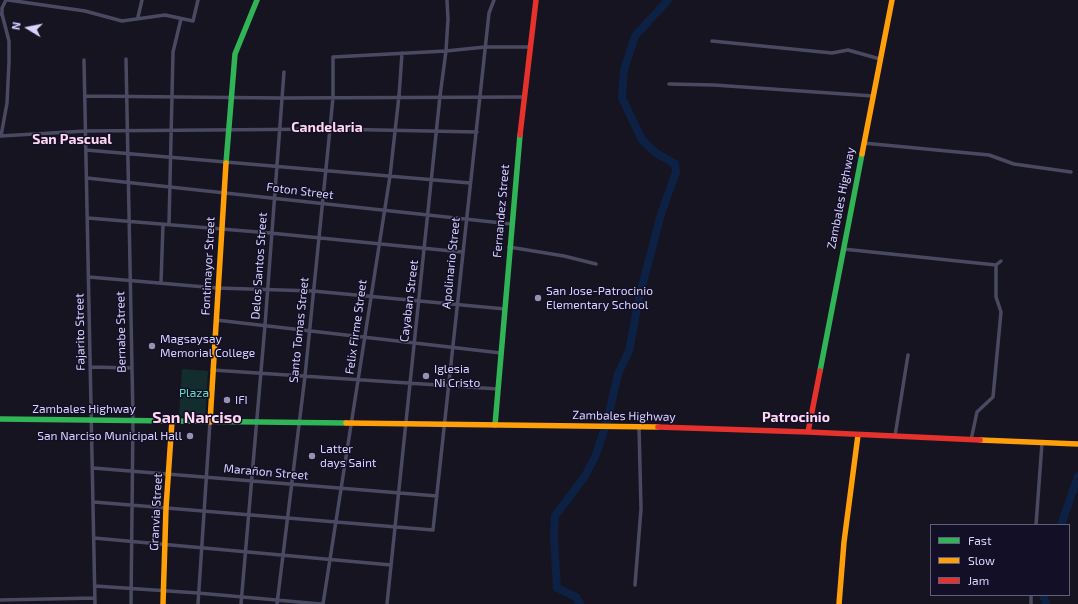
<!DOCTYPE html>
<meta charset="utf-8">
<style>
body{margin:0}
#map{position:relative;width:1078px;height:604px;overflow:hidden;background:#161421;font-family:"Exo 2",sans-serif}
canvas{display:block}
.legend{position:absolute;left:930px;top:524px;width:140px;height:72px;box-sizing:border-box;background:#130f26;border:1px solid #625e7d;margin:0;padding:5px 7px;list-style:none;font-size:12px;color:#d9d4ff}
.legend li{display:flex;align-items:center;gap:8px;height:20px}
.legend b{width:20px;border:1px solid #625e7d}
.north{position:absolute;left:8px;top:8px;width:40px;height:40px;-webkit-text-stroke:3px #130f26;paint-order:stroke;rotate:280deg;font-size:11px;font-weight:700;line-height:16px;text-align:center;color:#d9d4ff}
.north::after{content:'';display:block;margin:auto;width:14px;height:18px;background:#d9d4ff;clip-path:polygon(50% 0,100% 100%,50% 72%,0 100%)}
</style>
<div id="map">
<canvas width="1078" height="604"></canvas>
<ul class="legend">
<li><b style="height:5px;background:#30b455"></b>Fast</li>
<li><b style="height:5px;background:#ff9f0a"></b>Slow</li>
<li><b style="height:5px;background:#e5322d"></b>Jam</li>
</ul>
<div class="north">N</div>
</div>
<script>
const c = document.querySelector('canvas').getContext('2d');
c.lineJoin = 'round';
function paint(path, color) { c.fillStyle = color; c.fill(path, 'evenodd'); }
const shape = rows => new Path2D(rows.map(r => 'M' + r).join(''));
function trace(path, color, width, dash) { c.strokeStyle = color; c.lineWidth = width; c.lineCap = dash ? 'butt' : 'round'; c.setLineDash(dash || []); c.stroke(path); }
function drawText(font, color, halo, rows, align = 'center') {
  c.font = font + ' "Exo 2",sans-serif'; c.lineWidth = 3; c.setLineDash([]); c.textBaseline = 'middle'; c.strokeStyle = halo; c.fillStyle = color; for (const [text, x, y, turn = 0] of rows) {
    c.save(); c.translate(x, y); c.rotate((+turn || 0) * Math.PI / 180); c.textAlign = isNaN(turn) ? turn : align; if (halo) c.strokeText(text, 0, 0); c.fillText(text, 0, 0); c.restore();
  }
}
const green = shape([
 [182,369,208,371,205,419,179,416]
]);
const river = shape([
 [1061,525,1078,476],
 [1043,595,1046,604],
 [580,604,576,597,557,588,554,538,555,516,585,476,595,457,607,422,618,374,629,351,639,298,661,214,676,172,675,164,656,153,642,140,622,98,624,70,635,36,668,0]
]);
const street = shape([
 [8,0,85,11,122,21,165,15,193,21,198,0],
 [0,14,2,14,9,41,9,62,7,103,1,136],
 [2,14,2,8,6,0],
 [138,17,142,0],
 [712,41,832,53,848,50,880,59],
 [126,59,133,419,131,604],
 [84,60,95,604],
 [669,84,714,85,873,96],
 [85,96,281,98,523,97],
 [0,136,86,131,330,129,477,132],
 [863,143,989,155,1014,164,1071,172],
 [86,150,470,183],
 [87,178,511,224],
 [88,218,270,233,462,252],
 [169,224,173,52,181,19],
 [509,247,564,256,596,264],
 [843,249,996,265,1001,261],
 [89,277,217,288,313,291,505,309],
 [161,283,163,224],
 [216,320,501,353],
 [91,367,132,368],
 [212,370,498,389],
 [895,436,908,355],
 [971,440,977,412,993,397,1001,312,996,297,996,265],
 [93,468,437,496],
 [94,502,433,530,489,13,494,0],
 [1036,525,1042,443],
 [94,538,391,565],
 [635,585,641,509,639,426],
 [95,586,198,593,321,604],
 [0,600,95,598],
 [198,604,210,422],
 [241,604,265,325,284,72],
 [277,604,305,376,330,129,333,97,333,57,446,51,485,47,529,47],
 [323,604,390,176,399,96,402,53],
 [387,604,440,96,446,51,448,19,447,0],
 [1031,604,1031,595]
]);
const fast = shape([
 [226,163,235,54,257,0],
 [820,371,862,154],
 [0,419,346,423],
 [495,425,520,135]
]);
const slow = shape([
 [862,154,892,0],
 [210,422,226,163],
 [346,423,658,427],
 [980,440,1078,444],
 [163,604,166,508,172,421],
 [839,604,844,542,858,435]
]);
const jam = shape([
 [520,135,536,0],
 [658,427,808,432,820,371],
 [808,432,980,440]
]);
const markers = [
 [538,298,4,"#9591b1"],
 [152,346,4,"#9591b1"],
 [426,376,4,"#9591b1"],
 [227,400,4,"#9591b1"],
 [190,436,4,"#9591b1"],
 [312,456,4,"#9591b1"]
];
const streetNames = [
 ["Foton Street",300,191,7],
 ["Zambales Highway",841,198,-79],
 ["Fernandez Street",501,211,-85],
 ["Apolinario Street",451,263,-84],
 ["Fontimayor Street",208,266,-87],
 ["Delos Santos Street",259,266,-86],
 ["Cayaban Street",409,301,-83],
 ["Felix Firme Street",356,327,-82],
 ["Santo Tomas Street",299,330,-84],
 ["Fajarito Street",80,332,-91],
 ["Bernabe Street",121,332,-91],
 ["Zambales Highway",84,409],
 ["Zambales Highway",624,416,1],
 ["Marañon Street",266,472,5],
 ["Granvia Street",156,512,-87]
];
const poiNames = [
 ["San Jose-Patrocinio",546,291],
 ["Elementary School",546,305],
 ["Magsaysay",160,339],
 ["Memorial College",160,353],
 ["Iglesia",434,369],
 ["Ni Cristo",434,383],
 ["IFI",235,400],
 ["San Narciso Municipal Hall",182,436,"right"],
 ["Latter",320,449],
 ["days Saint",320,463]
];
const parkNames = [
 ["Plaza",194,393]
];
const quarterNames = [
 ["Candelaria",327,127],
 ["San Pascual",72,139],
 ["Patrocinio",796,417]
];
const districtNames = [
 ["San Narciso",197,418]
];
paint(green, '#132c2d');
trace(river, '#0d2144', 8);
trace(street, '#4a4962', 3.5);
trace(fast, '#30b455', 5.5);
trace(slow, '#ff9f0a', 5.5);
trace(jam, '#e5322d', 5.5);
for (const [x, y, r, color] of markers) { const dot = new Path2D(); dot.arc(x, y, r, 0, 2 * Math.PI); c.fillStyle = color; c.fill(dot); trace(dot, '#130f26', 1.5); }
drawText('12px', '#d9d4ff', '#130f26', streetNames);
drawText('12px', '#d9d4ff', '#130f26', poiNames, 'left');
drawText('12px', '#5fe0c0', '#130f26', parkNames);
drawText('bold 14px', '#ffd6f0', '#130f26', quarterNames);
drawText('bold 16px', '#ffd6f0', '#130f26', districtNames);
</script>
